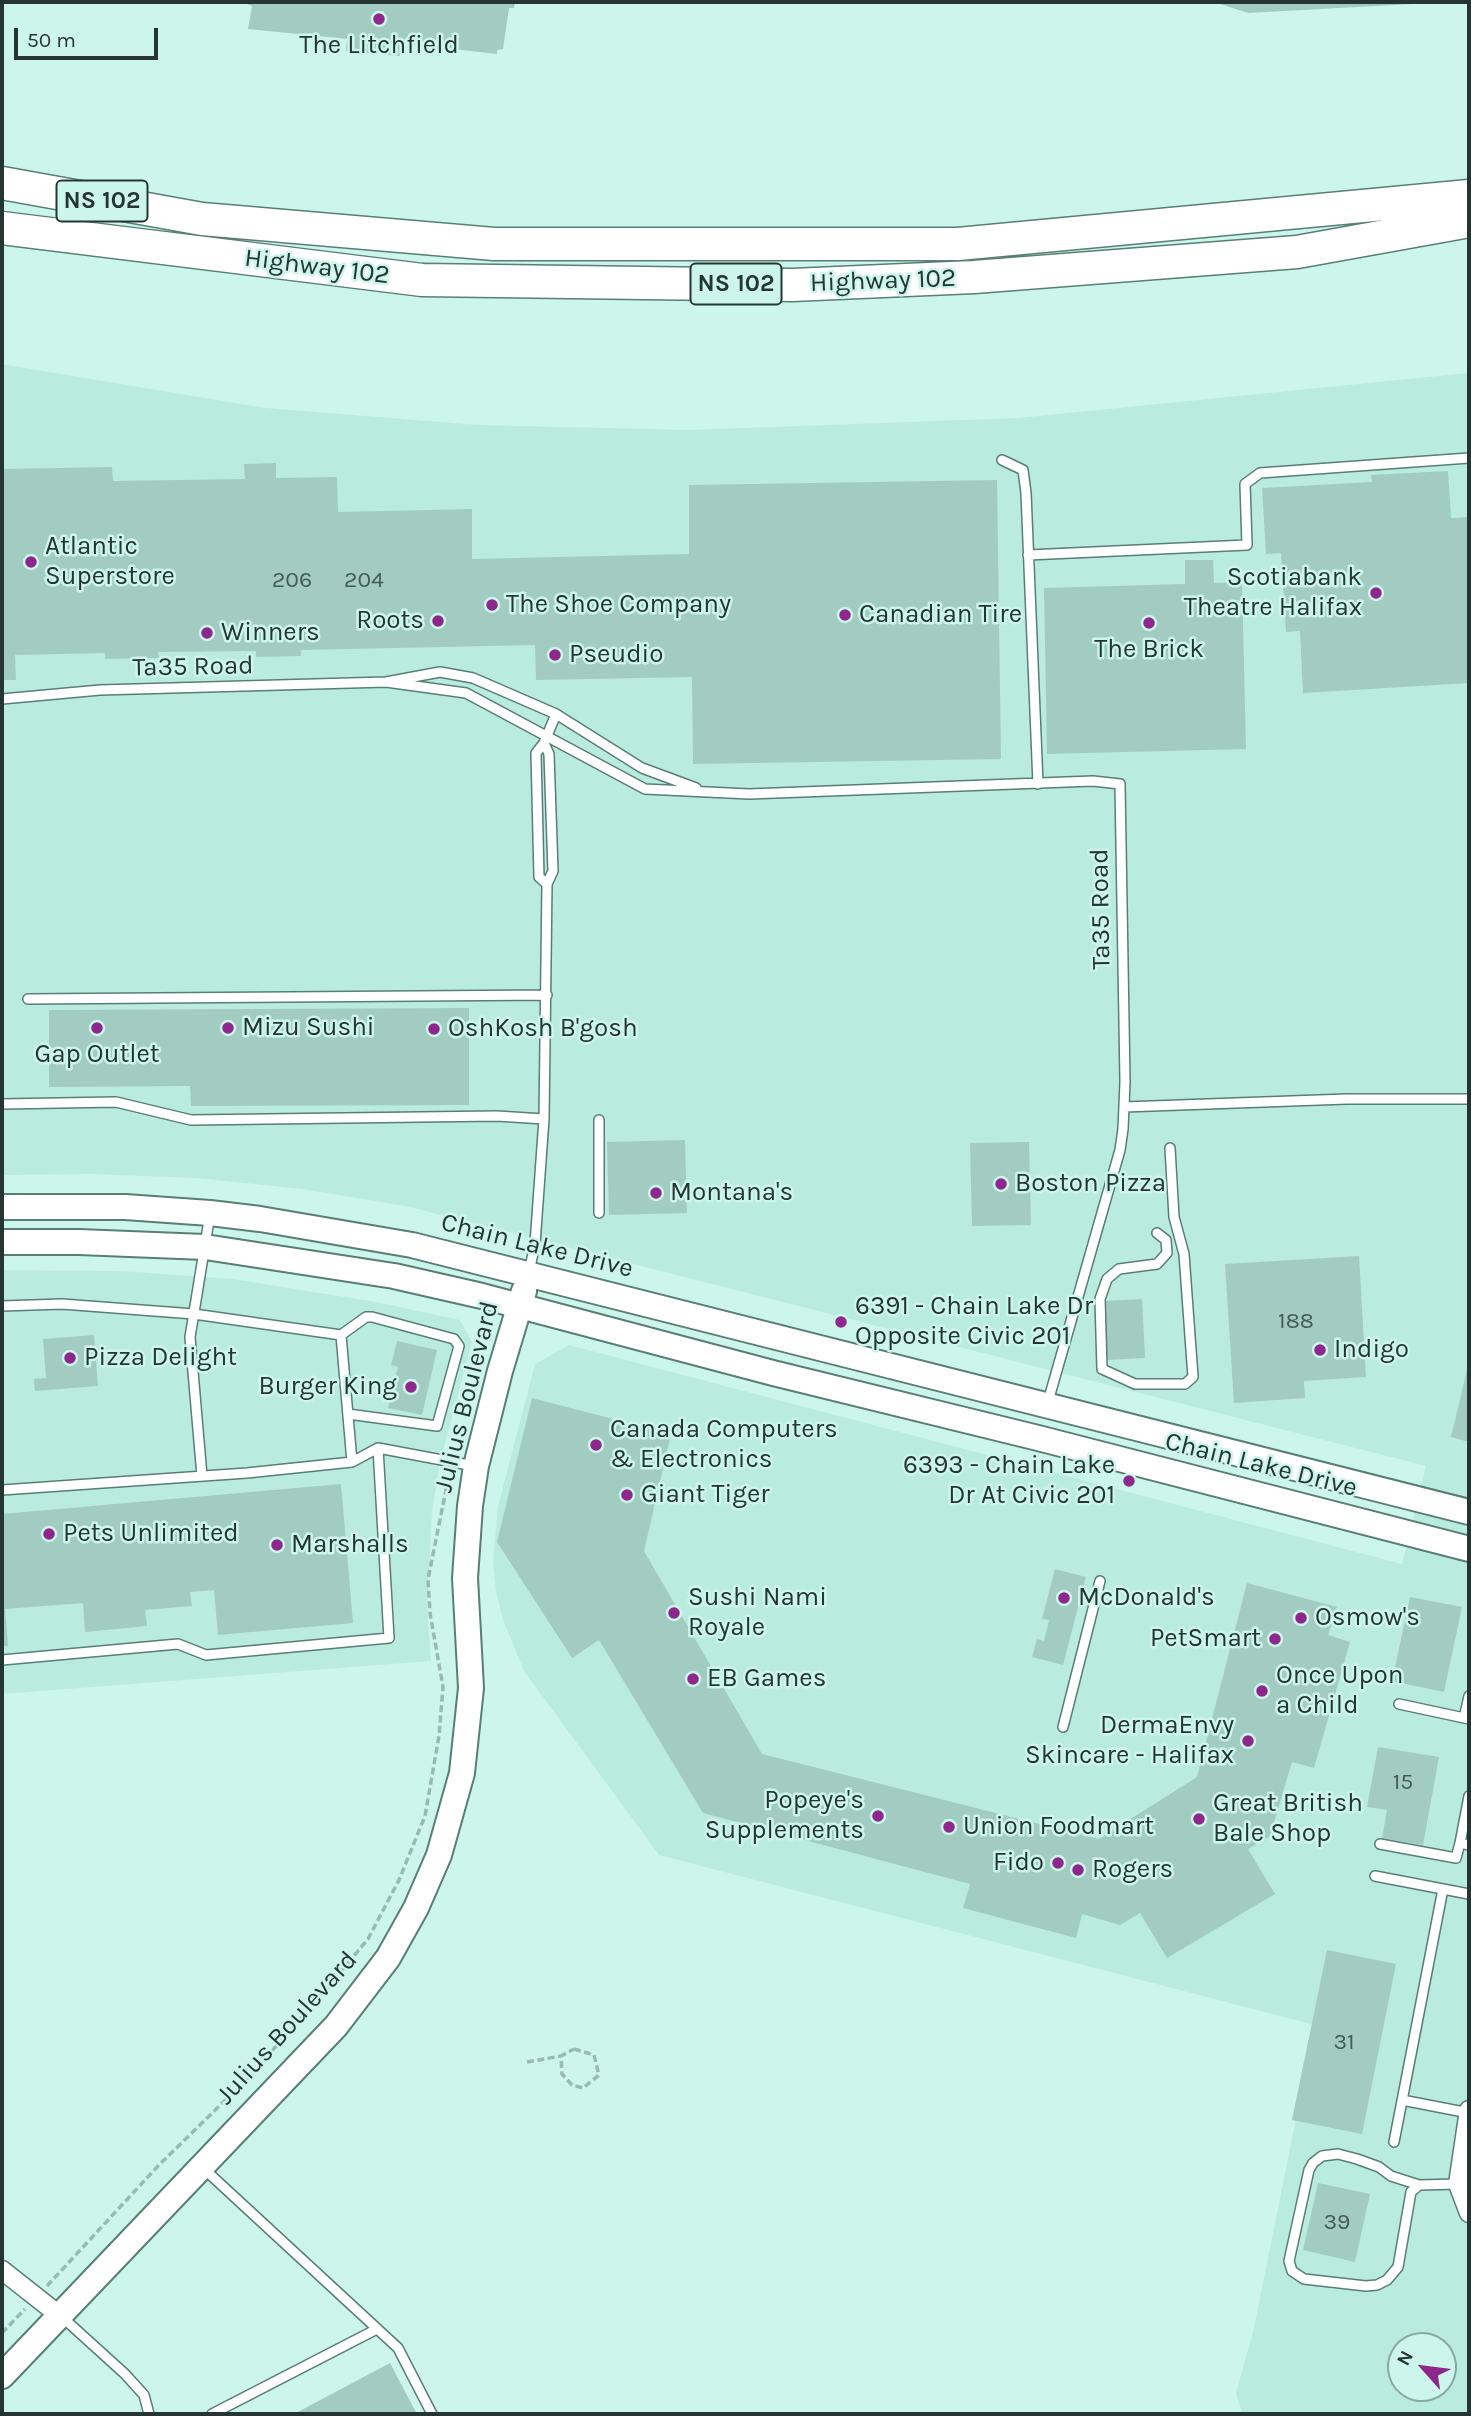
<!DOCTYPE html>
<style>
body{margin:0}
#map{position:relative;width:1471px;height:2416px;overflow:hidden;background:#ccf6eb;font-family:Karla,sans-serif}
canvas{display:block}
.frame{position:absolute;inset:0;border:4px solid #253632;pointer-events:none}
.north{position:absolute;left:1387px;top:2332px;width:70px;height:70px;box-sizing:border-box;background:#ccf6eb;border:2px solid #89a9a1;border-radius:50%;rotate:298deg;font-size:19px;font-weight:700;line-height:28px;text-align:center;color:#253632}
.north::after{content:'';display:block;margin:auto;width:24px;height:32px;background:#8d278e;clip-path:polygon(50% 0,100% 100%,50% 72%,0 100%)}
.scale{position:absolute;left:14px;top:28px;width:144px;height:32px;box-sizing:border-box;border:4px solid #253632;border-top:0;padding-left:9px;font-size:21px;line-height:24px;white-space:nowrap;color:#253632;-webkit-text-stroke:5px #ccf6eb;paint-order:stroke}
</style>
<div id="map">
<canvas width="1471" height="2416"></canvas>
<div class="frame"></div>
<div class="north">N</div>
<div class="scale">50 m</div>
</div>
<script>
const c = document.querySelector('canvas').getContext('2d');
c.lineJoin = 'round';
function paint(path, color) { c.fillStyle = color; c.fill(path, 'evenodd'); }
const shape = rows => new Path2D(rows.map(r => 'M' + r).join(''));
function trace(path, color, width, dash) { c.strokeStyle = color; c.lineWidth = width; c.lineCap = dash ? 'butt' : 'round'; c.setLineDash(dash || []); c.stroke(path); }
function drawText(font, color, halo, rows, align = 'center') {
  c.font = font + ' Karla,sans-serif'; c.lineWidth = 5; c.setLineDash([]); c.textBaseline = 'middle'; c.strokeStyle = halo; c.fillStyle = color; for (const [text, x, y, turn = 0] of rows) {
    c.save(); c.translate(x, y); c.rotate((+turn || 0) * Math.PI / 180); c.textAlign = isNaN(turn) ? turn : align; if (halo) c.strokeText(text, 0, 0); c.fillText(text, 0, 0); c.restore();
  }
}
const built = shape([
 [2,364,266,408,478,425,690,430,1018,418,1469,373,1469,2414,1242,2414,1236,2393,1253,2332,1315,2025,659,1855,524,1671,503,1620,496,1591,493,1562,498,1507,535,1364,569,1345,1402,1564,1426,1466,406,1206,302,1189,196,1178,91,1174,2,1175],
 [1401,2346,1443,2346,1443,2388,1401,2388],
 [2,1270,122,1271,233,1279,376,1302,460,1320,472,1342,439,1466,432,1512,427,1606,431,1661,2,1694]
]);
const building = shape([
 [248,2,515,2,514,8,509,8,503,49,497,50,497,54,401,43,400,56,346,51,347,39,248,29,252,6,247,4],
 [1214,2,1412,2,1412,4,1248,13],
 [276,463,276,478,337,477,338,512,472,509,472,559,689,554,689,485,997,480,1001,759,693,764,692,677,536,680,535,645,301,650,301,656,256,657,256,651,158,652,159,658,105,659,105,653,15,655,16,680,2,680,2,469,112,467,113,481,245,479,244,464],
 [1448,471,1451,518,1469,517,1469,683,1303,693,1300,631,1286,632,1281,553,1266,554,1262,488,1372,482,1371,475],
 [1185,560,1213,560,1214,583,1242,582,1246,749,1047,754,1044,588,1185,584],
 [469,1008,469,1105,191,1106,190,1086,49,1087,49,1010],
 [685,1140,687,1213,609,1215,607,1142],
 [1029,1142,1031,1225,972,1226,970,1143],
 [1359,1256,1366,1377,1304,1381,1305,1398,1234,1403,1225,1264],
 [1142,1299,1145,1358,1107,1360,1105,1301],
 [94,1335,98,1386,35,1391,34,1379,46,1378,43,1339],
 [397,1341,437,1350,422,1415,388,1408,398,1367,391,1365],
 [1468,1366,1469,1366,1469,1442,1451,1437],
 [532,1398,671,1434,644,1551,762,1754,1099,1839,1197,1777,1247,1583,1337,1607,1328,1635,1350,1642,1314,1768,1292,1762,1270,1836,1248,1849,1275,1894,1167,1958,1140,1913,1120,1925,1082,1914,1076,1938,963,1908,970,1884,703,1813,599,1640,572,1658,497,1542],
 [341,1484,353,1623,218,1635,214,1590,190,1592,192,1606,145,1610,147,1626,85,1632,83,1603,5,1609,8,1646,2,1646,2,1514],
 [1055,1569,1086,1577,1063,1665,1032,1657,1037,1639,1044,1641,1049,1620,1042,1619],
 [1410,1597,1462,1607,1444,1692,1392,1681],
 [1378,1747,1439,1757,1423,1845,1382,1838,1387,1810,1367,1807],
 [1327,1950,1396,1964,1362,2134,1292,2120],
 [1318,2183,1370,2194,1355,2262,1303,2250],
 [390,2363,417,2414,294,2414]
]);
const path = shape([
 [482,1349,485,1335],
 [574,2049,594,2055,599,2075,583,2088,572,2085,562,2074,561,2056,574,2049],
 [527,2062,561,2056],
 [47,2286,158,2166,248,2078,323,1993,368,1939,399,1880,425,1816,439,1736,443,1687,430,1613,428,1579,449,1475],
 [2,2333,25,2309]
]);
const lane = shape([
 [1002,460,1023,470,1026,493,1038,784],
 [1028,555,1247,545,1245,484,1260,473,1469,458],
 [386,682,466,693,645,789,749,794,1093,781,1120,784,1125,1082,1123,1129,1120,1150,1047,1405],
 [2,699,100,690,386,682,440,672,473,678,556,714,642,768,696,788],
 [547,884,539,877,536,753,544,743,556,714],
 [28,999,547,995],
 [2,1104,116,1102,191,1120,497,1116,544,1119],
 [1124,1107,1347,1099,1469,1099],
 [599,1120,599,1213],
 [1157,1233,1166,1240,1167,1253,1157,1264,1119,1269,1107,1279,1100,1299,1102,1369,1135,1384,1185,1384,1193,1377,1184,1254,1174,1217,1170,1148],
 [529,1272,535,1244,544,1119,547,884,553,871,549,754,544,743],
 [2,1306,62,1304,194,1314,341,1335,352,1462],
 [341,1335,366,1317,372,1317,454,1339,459,1346,437,1426,348,1414],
 [202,1476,190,1337,210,1214],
 [2,1490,247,1473,352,1462,378,1448,474,1466],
 [2,1660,178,1644,206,1655,389,1638,378,1448],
 [1399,1704,1469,1719],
 [1464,1718,1469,1696],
 [1063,1727,1100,1581],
 [1469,1796,1460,1843,1469,1845],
 [1380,1844,1456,1858,1460,1843],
 [1375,1876,1469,1894],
 [1402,2100,1469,2113],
 [1394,2142,1443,1889],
 [202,2167,398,2348,432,2414],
 [1419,2185,1411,2192,1398,2267,1387,2280,1377,2285,1366,2286,1304,2279,1292,2271,1289,2261,1309,2170,1313,2163,1322,2156,1338,2154,1357,2159,1379,2167,1391,2176,1419,2185,1458,2184],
 [61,2316,125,2374,144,2395,149,2414],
 [212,2414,377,2329]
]);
const street = shape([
 [1469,2110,1458,2184,1469,2213],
 [2,2270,59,2315]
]);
const secondary = shape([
 [2,1207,125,1207,210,1213,260,1219,412,1245,1469,1512],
 [2,1242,79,1242,205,1247,394,1276,482,1296,773,1373,1038,1438,1469,1549],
 [2,2376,336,2026,388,1958,416,1908,439,1855,462,1773,471,1688,465,1578,470,1506,476,1466,500,1371,524,1291]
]);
const highway = shape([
 [2,183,202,219,494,244,958,244,1469,196],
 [2,228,422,280,792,285,974,277,1297,252,1469,221]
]);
const markers = [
 [379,19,7,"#8d278e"],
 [31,562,7,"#8d278e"],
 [1376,593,7,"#8d278e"],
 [492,605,7,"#8d278e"],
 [845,615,7,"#8d278e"],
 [438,621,7,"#8d278e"],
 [1149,623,7,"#8d278e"],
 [207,633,7,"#8d278e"],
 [555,655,7,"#8d278e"],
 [97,1028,7,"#8d278e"],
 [228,1028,7,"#8d278e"],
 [434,1029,7,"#8d278e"],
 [1001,1184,7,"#8d278e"],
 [656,1193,7,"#8d278e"],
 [841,1322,7,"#8d278e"],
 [1320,1350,7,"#8d278e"],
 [70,1358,7,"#8d278e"],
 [411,1387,7,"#8d278e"],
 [596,1445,7,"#8d278e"],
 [1129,1481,7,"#8d278e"],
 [627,1495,7,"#8d278e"],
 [49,1534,7,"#8d278e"],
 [277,1545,7,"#8d278e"],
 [1064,1598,7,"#8d278e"],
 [674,1613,7,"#8d278e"],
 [1301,1618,7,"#8d278e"],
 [1275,1639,7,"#8d278e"],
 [693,1679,7,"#8d278e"],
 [1262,1691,7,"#8d278e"],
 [1248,1741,7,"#8d278e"],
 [878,1816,7,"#8d278e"],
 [1199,1819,7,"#8d278e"],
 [949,1827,7,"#8d278e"],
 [1058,1863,7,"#8d278e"],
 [1078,1870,7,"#8d278e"]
];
const numberNames = [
 ["206",292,580],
 ["204",364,580],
 ["188",1296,1321],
 ["15",1403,1782],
 ["31",1344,2042],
 ["39",1337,2222]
];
const shields = [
 [102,201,91],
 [736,284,91]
];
const shieldNames = [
 ["NS 102",102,201],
 ["NS 102",736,284]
];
const poiNames = [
 ["The Litchfield",379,46,"center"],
 ["Atlantic",45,547],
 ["Superstore",45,577],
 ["Scotiabank",1362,578,"right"],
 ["Theatre Halifax",1362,608,"right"],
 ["The Shoe Company",506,605],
 ["Canadian Tire",859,615],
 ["Roots",424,621,"right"],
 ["Winners",221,633],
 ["The Brick",1149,650,"center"],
 ["Pseudio",569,655],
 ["Mizu Sushi",242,1028],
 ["OshKosh B'gosh",448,1029],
 ["Gap Outlet",97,1055,"center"],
 ["Boston Pizza",1015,1184],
 ["Montana's",670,1193],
 ["6391 - Chain Lake Dr",855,1307],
 ["Opposite Civic 201",855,1337],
 ["Indigo",1334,1350],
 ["Pizza Delight",84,1358],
 ["Burger King",397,1387,"right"],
 ["Canada Computers",610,1430],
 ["& Electronics",610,1460],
 ["6393 - Chain Lake",1115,1466,"right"],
 ["Dr At Civic 201",1115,1496,"right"],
 ["Giant Tiger",641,1495],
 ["Pets Unlimited",63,1534],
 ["Marshalls",291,1545],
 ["Sushi Nami",688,1598],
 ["Royale",688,1628],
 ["McDonald's",1078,1598],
 ["Osmow's",1315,1618],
 ["PetSmart",1261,1639,"right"],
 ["Once Upon",1276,1676],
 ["a Child",1276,1706],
 ["EB Games",707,1679],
 ["DermaEnvy",1234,1726,"right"],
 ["Skincare - Halifax",1234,1756,"right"],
 ["Popeye's",864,1801,"right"],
 ["Supplements",864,1831,"right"],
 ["Great British",1213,1804],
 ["Bale Shop",1213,1834],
 ["Union Foodmart",963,1827],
 ["Fido",1044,1863,"right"],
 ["Rogers",1092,1870]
];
const streetNames = [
 ["Highway 102",317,267,7],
 ["Highway 102",883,281,-2],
 ["Ta35 Road",193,667,-1],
 ["Ta35 Road",1101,909,-91],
 ["Chain Lake Drive",537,1246,14],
 ["Julius Boulevard",467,1397,-76],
 ["Chain Lake Drive",1261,1465,14],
 ["Julius Boulevard",287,2028,-48]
];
paint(built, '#b9ecdf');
paint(building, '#a2ccc1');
trace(lane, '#587e75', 12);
trace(street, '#587e75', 21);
trace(secondary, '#587e75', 28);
trace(highway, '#587e75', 35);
trace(path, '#98bab1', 3.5, [7, 3.5]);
trace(lane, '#fff', 9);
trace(street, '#fff', 18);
trace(secondary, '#fff', 24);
trace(highway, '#fff', 32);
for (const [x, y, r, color] of markers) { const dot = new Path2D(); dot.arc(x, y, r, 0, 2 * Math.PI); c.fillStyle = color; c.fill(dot); trace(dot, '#ccf6eb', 2.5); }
drawText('23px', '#445c56', null, numberNames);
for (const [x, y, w] of shields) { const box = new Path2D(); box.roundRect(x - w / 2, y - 20.5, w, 41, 5); c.fillStyle = '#ccf6eb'; c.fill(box); trace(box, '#253632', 2); }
drawText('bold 24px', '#253632', null, shieldNames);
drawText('26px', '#253632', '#ccf6eb', poiNames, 'left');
drawText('26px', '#253632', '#ccf6eb', streetNames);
</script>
